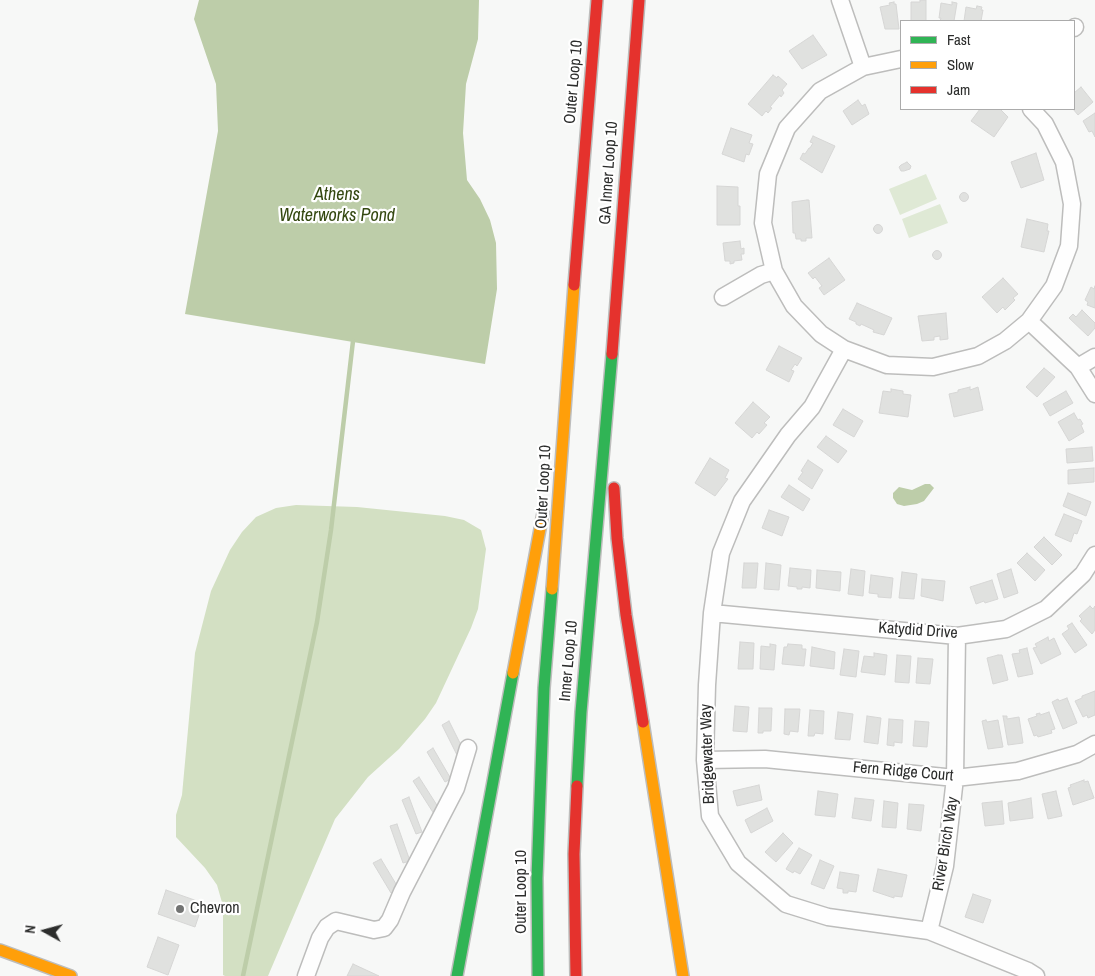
<!DOCTYPE html>
<style>
body{margin:0}
#map{position:relative;width:1095px;height:976px;overflow:hidden;background:#f7f8f7;font-family:"Archivo Narrow",sans-serif}
canvas{display:block}
.legend{position:absolute;left:900px;top:20px;width:175px;height:90px;box-sizing:border-box;background:#fff;border:1px solid #ababab;margin:0;padding:6px 9px;list-style:none;font-size:15px;color:#2c2d2c}
.legend li{display:flex;align-items:center;gap:10px;height:25px}
.legend b{width:25px;border:1px solid #ababab}
.north{position:absolute;left:20px;top:906px;width:50px;height:50px;-webkit-text-stroke:4px #fff;paint-order:stroke;rotate:277deg;font-size:14px;font-weight:700;line-height:20px;text-align:center;color:#2c2d2c}
.north::after{content:'';display:block;margin:auto;width:18px;height:22px;background:#2c2d2c;clip-path:polygon(50% 0,100% 100%,50% 72%,0 100%)}
</style>
<div id="map">
<canvas width="1095" height="976"></canvas>
<ul class="legend">
<li><b style="height:6px;background:#30b455"></b>Fast</li>
<li><b style="height:6px;background:#ff9f0a"></b>Slow</li>
<li><b style="height:6px;background:#e5322d"></b>Jam</li>
</ul>
<div class="north">N</div>
</div>
<script>
const c = document.querySelector('canvas').getContext('2d');
c.lineJoin = 'round';
function paint(path, color) { c.fillStyle = color; c.fill(path, 'evenodd'); }
const shape = rows => new Path2D(rows.map(r => 'M' + r).join(''));
function trace(path, color, width, dash) { c.strokeStyle = color; c.lineWidth = width; c.lineCap = dash ? 'butt' : 'round'; c.setLineDash(dash || []); c.stroke(path); }
function drawText(font, color, halo, rows, align = 'center') {
  c.font = font + ' "Archivo Narrow",sans-serif'; c.lineWidth = 4.5; c.setLineDash([]); c.textBaseline = 'middle'; c.strokeStyle = halo; c.fillStyle = color; for (const [text, x, y, turn = 0] of rows) {
    c.save(); c.translate(x, y); c.rotate((+turn || 0) * Math.PI / 180); c.textAlign = isNaN(turn) ? turn : align; if (halo) c.strokeText(text, 0, 0); c.fillText(text, 0, 0); c.restore();
  }
}
const green = shape([
 [926,174,937,199,900,215,889,189],
 [940,204,948,223,909,238,902,219]
]);
const forest = shape([
 [296,505,357,507,445,516,464,520,481,530,486,549,478,609,471,628,436,703,425,719,399,749,368,777,335,819,268,976,225,976,223,975,223,906,217,885,205,868,176,837,176,815,182,795,195,653,211,591,230,550,242,532,256,517,276,508]
]);
const water = shape([
 [199,0,479,0,478,39,466,84,463,133,467,180,480,199,490,220,496,243,497,289,485,364,185,314,218,131,216,84,194,19],
 [925,484,930,484,934,488,924,501,917,504,904,506,897,504,893,498,893,493,899,487,912,490]
]);
const stream = shape([
 [243,976,317,622,331,530,353,341]
]);
const building = shape([
 [920,0,926,0,926,21,911,21,911,2,920,2,920,0],
 [894,2,894,4,896,4,899,29,885,29,880,7,890,5,889,3,894,2],
 [952,2,957,3,954,21,940,21,941,18,939,18,941,3,952,5,952,2],
 [977,6,982,7,981,10,983,10,981,21,964,21,966,7,976,9,977,6],
 [813,35,827,55,802,69,789,51,813,35],
 [773,75,777,78,778,76,787,84,782,90,784,93,781,97,780,95,770,107,772,108,768,113,766,111,762,116,748,104,773,75],
 [1081,87,1093,102,1078,115,1073,109,1074,93,1081,87],
 [858,100,862,106,865,104,869,114,852,125,843,111,858,100],
 [980,109,1000,109,1008,117,994,137,971,121,980,109],
 [1095,113,1095,137,1092,131,1089,132,1083,121,1095,113],
 [731,128,752,135,749,143,753,144,749,155,746,154,744,162,722,154,731,128],
 [813,136,835,146,822,173,800,159,803,153,805,154,809,148,810,148,813,143,810,142,813,136],
 [1036,153,1044,180,1021,188,1011,162,1036,153],
 [907,162,911,166,910,169,904,171,901,171,899,167,901,165,907,162],
 [717,186,738,187,738,206,740,206,740,225,717,225,717,186],
 '959.5 197a4.5 4.5 0 1 1 9 0a4.5 4.5 0 1 1-9 0Z',
 [807,200,809,200,812,238,806,238,806,241,801,241,801,239,796,239,795,233,793,233,792,202,807,200],
 [1027,219,1048,224,1047,231,1049,231,1044,252,1021,247,1027,219],
 '873.5 229a4.5 4.5 0 1 1 9 0a4.5 4.5 0 1 1-9 0Z',
 [740,241,741,249,744,248,744,254,741,254,742,260,734,261,734,263,730,264,730,261,725,261,723,243,740,241],
 '932.5 255a4.5 4.5 0 1 1 9 0a4.5 4.5 0 1 1-9 0Z',
 [829,258,845,280,824,295,819,288,822,286,815,277,813,279,808,273,829,258],
 [1003,278,1018,294,1013,298,1015,300,1005,310,1003,307,997,313,982,297,1003,278],
 [1095,286,1095,308,1087,305,1088,302,1085,300,1091,287,1094,289,1095,286],
 [857,303,892,318,884,335,873,332,874,330,861,324,860,326,856,324,856,322,849,319,857,303],
 [1082,310,1095,323,1095,328,1088,336,1069,318,1073,314,1076,317,1082,310],
 [946,313,948,339,940,340,940,336,934,337,934,340,922,341,918,316,946,313],
 [779,346,802,358,797,366,795,364,791,370,794,371,789,382,766,370,779,346],
 [1044,368,1055,377,1037,397,1026,387,1044,368],
 [970,387,970,390,978,387,983,410,954,417,949,394,958,392,958,390,970,387],
 [891,389,903,391,903,394,911,395,908,417,879,413,883,391,891,392,891,389],
 [1066,391,1073,403,1050,416,1043,404,1066,391],
 [753,402,770,417,764,423,767,425,759,434,757,432,752,438,735,423,753,402],
 [843,409,863,421,854,437,833,425,843,409],
 [1074,413,1078,420,1080,419,1083,424,1081,425,1084,432,1069,441,1058,422,1074,413],
 [826,436,847,451,838,463,817,447,826,436],
 [1092,447,1093,461,1067,463,1066,449,1092,447],
 [710,458,729,470,725,478,728,479,715,496,695,483,710,458],
 [808,460,823,470,812,489,798,479,803,472,801,471,808,460],
 [1094,468,1094,482,1068,484,1068,470,1094,468],
 [789,485,810,499,803,511,781,497,789,485],
 [1068,493,1091,502,1086,516,1063,506,1068,493],
 [769,510,789,517,782,536,762,528,769,510],
 [1064,514,1082,521,1077,534,1074,533,1071,542,1055,535,1064,514],
 [1044,537,1062,555,1052,565,1034,547,1044,537],
 [1027,553,1045,570,1035,581,1017,563,1027,553],
 [744,563,758,563,756,588,742,588,744,563],
 [766,563,781,565,779,590,764,589,766,563],
 [790,568,811,570,810,588,802,587,802,589,797,589,797,587,788,586,790,568],
 [851,569,865,571,863,596,848,594,851,569],
 [1011,569,1018,593,1004,598,997,574,1011,569],
 [817,570,841,572,840,591,816,588,817,570],
 [902,572,917,574,914,599,899,598,902,572],
 [871,575,893,578,891,598,878,597,878,594,869,593,871,575],
 [922,579,945,581,943,601,921,596,922,579],
 [992,580,998,599,985,603,984,601,976,604,970,587,992,580],
 [1090,606,1093,609,1095,606,1095,630,1092,634,1080,621,1082,619,1079,616,1090,606],
 [1072,623,1087,645,1075,653,1062,634,1069,629,1067,626,1072,623],
 [1048,637,1049,641,1054,638,1061,654,1041,664,1033,648,1037,647,1035,644,1048,637],
 [740,642,754,643,753,669,738,669,740,642],
 [770,644,776,645,774,670,760,669,761,646,770,647,770,644],
 [788,644,802,645,802,649,806,649,804,666,782,664,784,647,787,647,788,644],
 [812,647,835,652,834,669,810,666,812,647],
 [1027,648,1033,674,1018,677,1012,654,1020,653,1019,650,1027,648],
 [844,649,859,651,856,677,840,675,844,649],
 [874,653,887,655,885,675,861,672,864,656,874,657,874,653],
 [897,655,911,656,909,683,895,682,897,655],
 [998,655,1002,655,1008,680,993,684,987,658,998,655],
 [918,658,933,659,930,684,916,683,918,658],
 [1095,691,1095,715,1088,718,1087,715,1083,717,1075,701,1082,698,1082,696,1095,691],
 [1067,698,1077,723,1063,729,1052,702,1058,699,1059,701,1067,698],
 [735,706,749,707,747,732,733,731,735,706],
 [759,708,772,708,771,731,763,731,763,733,758,733,759,708],
 [785,709,800,709,798,732,790,731,789,735,784,734,785,709],
 [810,710,824,711,823,734,815,733,814,736,808,736,810,710],
 [838,712,853,714,850,740,835,739,838,712],
 [1049,712,1055,729,1051,730,1052,733,1038,737,1037,735,1034,736,1028,719,1037,716,1036,714,1040,713,1040,715,1049,712],
 [867,716,881,718,878,744,864,742,867,716],
 [1003,716,1007,716,1007,719,1019,717,1023,743,1008,745,1003,716],
 [889,719,903,720,902,743,894,742,894,746,887,745,889,719],
 [986,720,987,722,998,720,1003,747,988,749,982,721,986,720],
 [449,721,464,751,457,755,442,725,449,721],
 [915,721,929,722,927,747,913,746,915,721],
 [433,748,451,779,445,782,427,752,433,748],
 [419,777,440,810,434,814,413,781,419,777],
 [1084,780,1084,782,1088,781,1094,798,1073,805,1068,788,1071,787,1070,785,1084,780],
 [759,785,762,800,737,806,733,791,759,785],
 [818,791,838,794,835,817,815,815,818,791],
 [1056,791,1062,816,1048,819,1042,794,1056,791],
 [409,797,422,832,416,834,402,800,409,797],
 [855,798,874,800,871,821,852,818,855,798],
 [1031,798,1033,818,1010,821,1008,803,1031,798],
 [884,801,898,803,896,828,882,827,884,801],
 [1002,801,1004,824,985,826,982,803,1002,801],
 [909,804,924,805,921,831,907,829,909,804],
 [767,808,773,821,751,833,745,820,767,808],
 [397,824,410,861,403,863,390,826,397,824],
 [783,833,793,843,776,862,765,852,783,833],
 [799,848,812,855,800,874,794,871,793,873,786,869,799,848],
 [381,859,399,889,391,893,373,863,381,859],
 [820,860,834,866,824,889,811,884,820,860],
 [878,869,907,875,902,897,894,896,894,898,873,891,878,869],
 [840,872,859,875,856,892,848,891,848,893,843,893,843,889,837,888,840,872],
 [166,890,203,903,195,927,158,914,166,890],
 [973,894,991,900,983,923,965,917,973,894],
 [158,937,179,945,168,975,147,967,158,937],
 [353,964,379,976,347,976,353,964]
]);
const street = shape([
 [840,0,863,67],
 [1074,28,1075,27],
 [901,59,863,67,820,91,787,128,768,174,763,223,774,271,794,306,821,334,844,349,887,365,933,367,978,356,1005,341,1029,321,1054,286,1069,246,1072,204,1064,162,1045,124,1031,109],
 [723,297,761,275,774,271],
 [1029,321,1078,367,1095,394],
 [844,349,812,407,788,435,742,501,721,553,712,613,707,685,705,760,710,816,738,863,786,904,828,917,929,931,1028,971,1036,976],
 [1078,367,1095,357],
 [712,613,957,636,1006,629,1046,609,1083,574,1095,555],
 [705,760,765,759,955,778,1018,771,1077,754,1095,744],
 [929,931,945,866,955,778,957,636],
 [306,976,320,938,327,927,336,921,374,930,384,928,390,920,402,892,456,788,468,748]
]);
const fast = shape([
 [577,786,581,712,612,354],
 [457,976,513,673],
 [538,976,537,878,544,688,552,589]
]);
const slow = shape([
 [552,589,574,285],
 [513,673,543,513],
 [643,722,683,976],
 [0,950,71,976]
]);
const jam = shape([
 [574,285,597,0],
 [612,354,639,0],
 [614,488,617,538,626,615,643,722],
 [576,976,574,854,577,786]
]);
const markers = [
 [180,909,5,"#737473"]
];
const streetNames = [
 ["Outer Loop 10",574,82,-85],
 ["GA Inner Loop 10",609,173,-86],
 ["Outer Loop 10",544,487,-87],
 ["Katydid Drive",918,631,4],
 ["Inner Loop 10",569,661,-85],
 ["Bridgewater Way",708,754,-92],
 ["Fern Ridge Court",903,772,5],
 ["River Birch Way",946,844,-81],
 ["Outer Loop 10",522,892,-90]
];
const poiNames = [
 ["Chevron",190,909]
];
const waterNames = [
 ["Athens",337,195],
 ["Waterworks Pond",337,216]
];
paint(green, '#dfe9d5');
paint(forest, '#d3e0c3');
paint(water, '#bdcda9');
trace(stream, '#bdcda9', 4.5);
paint(building, '#e0e1df');
trace(building, '#d6d6d5', 1);
trace(street, '#bdbdbc', 19);
trace(fast, '#bdbdbc', 14);
trace(slow, '#bdbdbc', 14);
trace(jam, '#bdbdbc', 14);
trace(street, '#fefefe', 16);
trace(fast, '#30b455', 11);
trace(slow, '#ff9f0a', 11);
trace(jam, '#e5322d', 11);
for (const [x, y, r, color] of markers) { const dot = new Path2D(); dot.arc(x, y, r, 0, 2 * Math.PI); c.fillStyle = color; c.fill(dot); trace(dot, '#fff', 2); }
drawText('16px', '#2c2d2c', '#fff', streetNames);
drawText('16px', '#2c2d2c', '#fff', poiNames, 'left');
drawText('italic 18px', '#344810', '#fff', waterNames);
</script>
